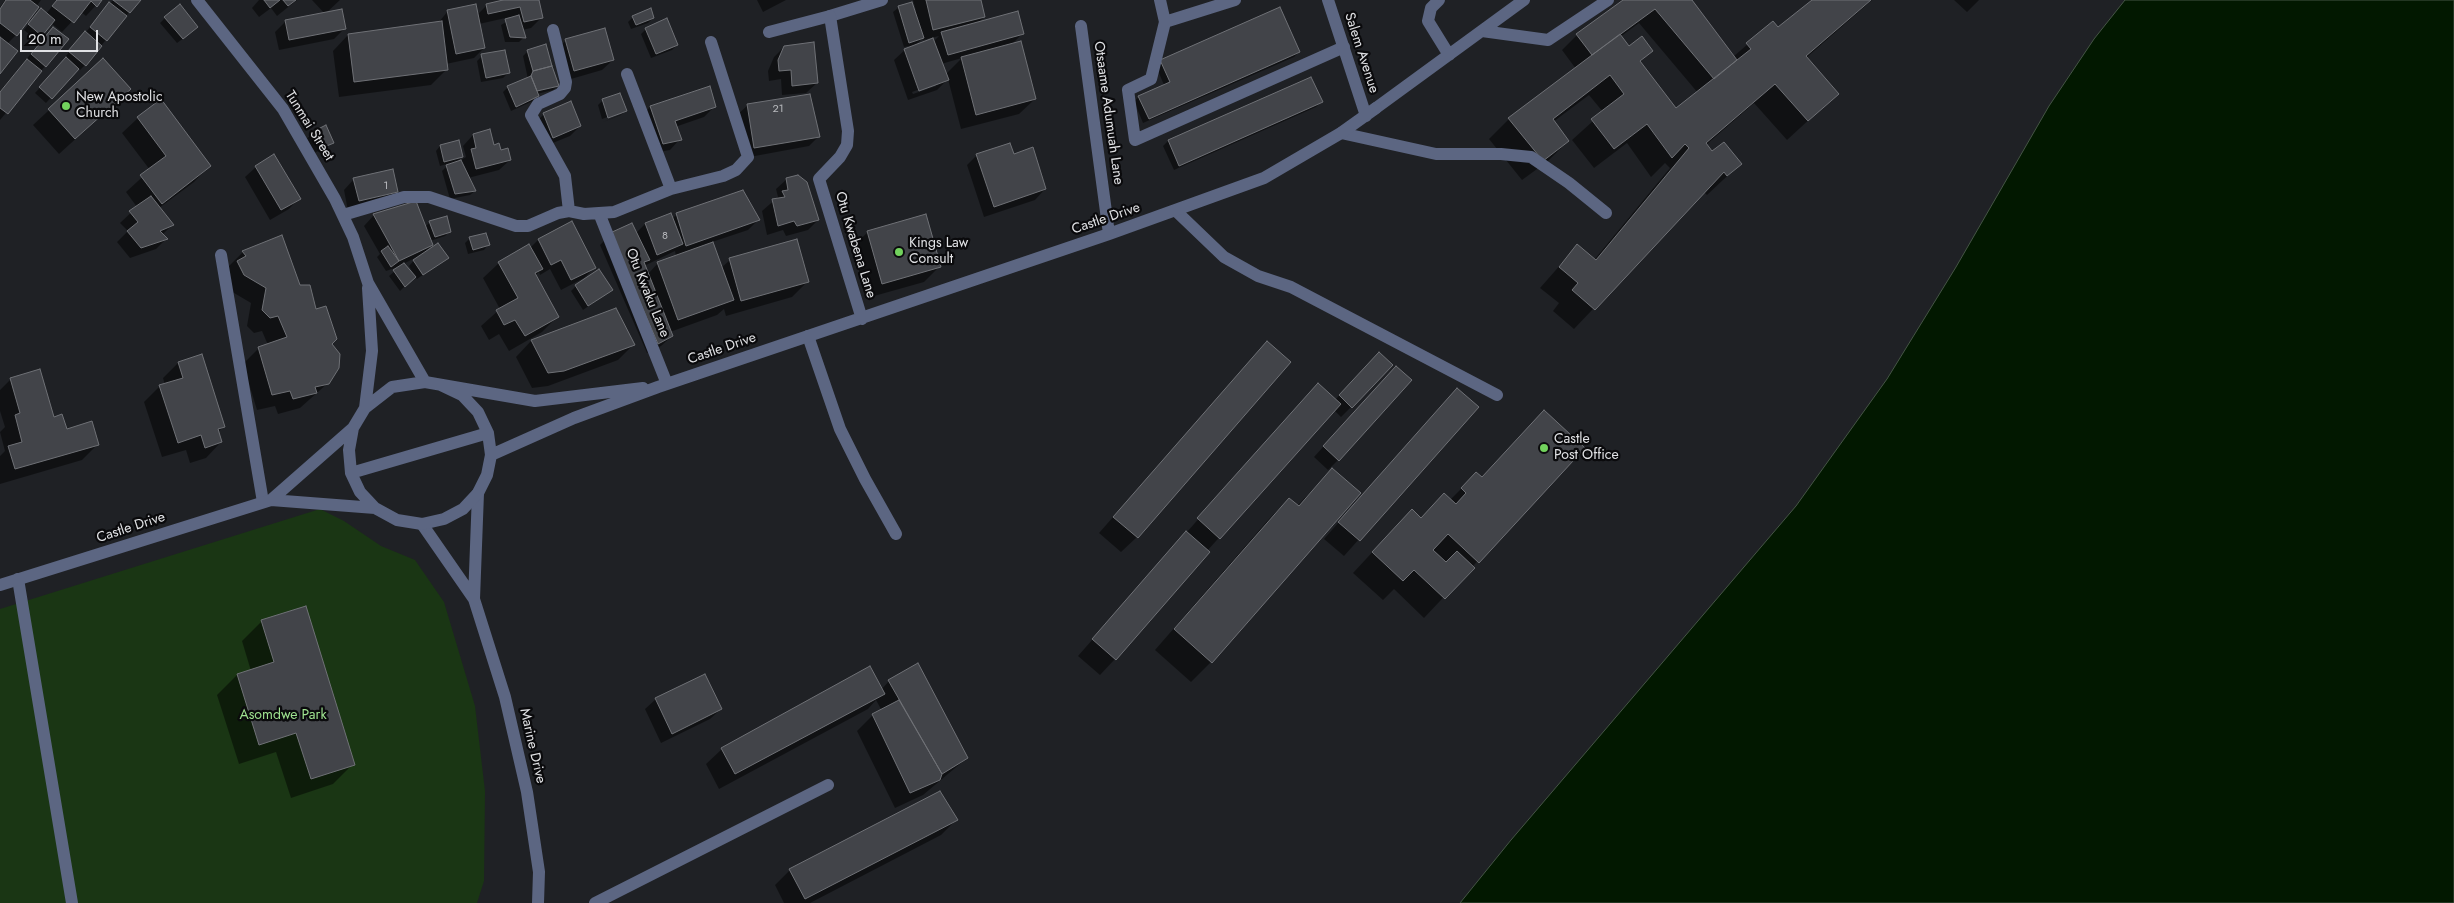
<!DOCTYPE html>
<style>
body{margin:0}
#map{position:relative;width:2454px;height:903px;overflow:hidden;background:#1f2125;font-family:Jost,sans-serif}
canvas{display:block}
.scale{position:absolute;left:20px;top:30px;width:78px;height:22px;box-sizing:border-box;border:2px solid #e1e2e5;border-top:0;padding-left:6px;font-size:15px;line-height:18px;white-space:nowrap;color:#e1e2e5;-webkit-text-stroke:4px #0a0a0c;paint-order:stroke}
</style>
<div id="map">
<canvas width="2454" height="903"></canvas>
<div class="scale">20 m</div>
</div>
<script>
const c = document.querySelector('canvas').getContext('2d');
c.lineJoin = 'round';
function paint(path, color) { c.fillStyle = color; c.fill(path, 'evenodd'); }
const shape = rows => new Path2D(rows.map(r => 'M' + r).join(''));
function trace(path, color, width, dash) { c.strokeStyle = color; c.lineWidth = width; c.lineCap = dash ? 'butt' : 'round'; c.setLineDash(dash || []); c.stroke(path); }
function drawText(font, color, halo, rows, align = 'center') {
  c.font = font + ' Jost,sans-serif'; c.lineWidth = 4.5; c.setLineDash([]); c.textBaseline = 'middle'; c.strokeStyle = halo; c.fillStyle = color; for (const [text, x, y, turn = 0] of rows) {
    c.save(); c.translate(x, y); c.rotate((+turn || 0) * Math.PI / 180); c.textAlign = isNaN(turn) ? turn : align; if (halo) c.strokeText(text, 0, 0); c.fillText(text, 0, 0); c.restore();
  }
}
const green = shape([
 [320,509,344,521,381,546,415,560,444,602,475,706,485,791,484,881,477,903,0,903,0,609]
]);
const water = shape([
 [2125,0,2454,0,2454,903,1460,903,1511,840,1796,506,1887,379,1956,267,2049,106,2094,39,2125,0]
]);
const shadow = shape([
 [5,0,41,0,16,35,7,44,0,72,0,7],
 [57,0,101,0,86,16,81,12,62,32,51,23,36,40,24,30,36,15,46,14],
 [113,0,139,0,85,65,80,70,78,68,46,103,35,93,67,59,65,57],
 [259,0,297,0,277,16,271,8,259,17,252,8],
 [312,0,340,0,325,14],
 [509,0,538,0,542,17,531,28,522,30,524,37,519,42,505,42,501,25,511,19,510,17,479,24,484,48,474,58,446,64,447,69,431,85,339,97,333,51,348,35,438,23,448,11,477,15,487,5],
 [757,0,786,0,763,12],
 [913,0,980,0,984,17,978,23,1023,33,1010,46,1035,99,1019,114,961,129,948,79,937,90,908,100,894,60,909,46,904,47,893,12,898,8,911,3,914,12,916,11],
 [939,36,933,42,914,46,923,38,923,40],
 [962,58,945,75,941,64],
 [936,83,936,86,913,94,912,92],
 [1625,0,1691,0,1733,57,1773,22,1778,29,1814,0,1872,0,1806,58,1837,94,1787,140,1754,103,1706,145,1712,153,1740,164,1707,195,1704,192,1574,329,1553,311,1559,303,1540,288,1577,246,1594,260,1670,168,1665,163,1651,177,1627,143,1594,168,1572,140,1603,112,1589,95,1553,122,1568,141,1548,161,1522,180,1489,139,1509,119,1576,69,1562,50,1577,35],
 [1639,23,1698,93,1676,110,1640,62,1651,51,1629,48,1620,37],
 [1954,0,1979,0,1967,12],
 [633,17,653,18,648,23,631,29,628,22],
 [165,18,192,32,177,43,160,23],
 [285,22,345,28,334,39,279,50,275,32],
 [646,29,677,45,672,50,651,58,641,34],
 [48,33,45,66,0,120,0,91],
 [566,40,613,60,602,70,564,81,555,51],
 [784,47,817,83,806,93,782,95,781,79,769,81,768,71,774,57],
 [528,51,558,86,553,90,537,94,533,101,511,111,503,92,508,87,528,79,523,56],
 [1299,52,1294,57,1143,123,1134,101,1139,97,1164,85,1156,66,1161,61],
 [482,56,508,73,503,78,481,82,477,61],
 [103,60,114,104,59,154,33,125],
 [709,87,714,107,704,117,675,127,680,139,670,150,653,153,640,118,650,107],
 [603,100,626,110,621,115,603,122,622,114,622,112,602,119,598,105],
 [1321,102,1316,107,1174,170,1163,146,1168,141],
 [748,105,819,136,809,146,744,158,737,115],
 [544,114,580,126,570,136,543,147,533,125],
 [138,118,209,166,194,182,159,208,172,225,162,235,166,239,156,249,130,258,117,242,128,231,120,223,137,207,126,192,150,170,122,133],
 [326,127,332,142,327,147,314,153,307,138],
 [489,131,494,146,510,160,499,170,468,178,475,191,470,195,450,199,442,171,450,163,440,166,436,151,440,146,462,157,454,164,466,157,463,146,473,135],
 [977,155,1013,156,1045,189,1035,200,984,217,967,165],
 [256,167,299,198,289,209,270,220,245,177],
 [354,179,396,191,386,202,348,211,344,190],
 [787,179,818,220,808,230,786,236,783,230,767,235,762,211,778,197,776,189],
 [677,214,758,220,748,230,712,242,721,268,730,260,807,282,792,297,726,316,724,309,717,315,670,332,672,336,661,346,647,353,600,245,611,234,636,233,645,224,670,215,672,219],
 [675,251,676,256,658,263,648,274,644,266],
 [374,215,425,227,430,222,450,231,445,236,430,241,432,245,425,252,448,257,417,279,409,266,417,257,403,264,409,282,400,291,389,276,401,266,386,271,377,257,380,254,364,226],
 [571,223,594,268,584,278,561,290,550,269,540,275,539,272,535,276,558,316,542,332,509,351,499,334,489,340,481,326,500,309,483,278,499,263,530,248,538,240],
 [868,232,940,266,924,282,867,298,852,247],
 [470,238,488,245,484,250,468,254,465,243],
 [243,252,299,286,316,311,328,383,300,408,278,414,275,406,257,410,243,364,259,348,268,345,262,331,254,333,247,326,251,303,229,290,228,267],
 [576,286,611,290,583,310,571,291],
 [615,309,633,345,618,360,548,386,532,388,516,357,531,341],
 [1267,342,1137,537,1121,552,1099,533],
 [201,356,224,426,218,432,221,442,206,458,190,463,186,450,162,457,144,402,160,386,165,385,163,378,178,363],
 [1369,364,1351,407,1341,417,1334,410,1207,551,1115,659,1100,675,1078,656,1303,400,1335,400],
 [1385,378,1338,460,1328,470,1314,457],
 [11,379,66,430,98,444,82,460,0,484,0,456,5,451,0,432,5,427,0,411,0,390],
 [1442,405,1477,407,1344,556,1324,539],
 [1524,432,1584,448,1424,618,1394,589,1383,600,1353,573,1392,531,1420,519,1450,500,1476,474,1481,478],
 [1332,470,1211,662,1191,682,1155,650,1269,519,1289,499,1297,506],
 [262,621,353,764,333,784,291,798,276,752,239,764,217,695,237,675,251,671,242,641],
 [889,681,967,758,923,795,895,808,857,731,873,715,882,711,876,700,868,709,719,789,706,764,722,749,881,690],
 [656,699,721,709,710,719,661,743,645,709],
 [956,820,941,835,810,903,784,903,775,885,790,870]
]);
const building = shape([
 [6,0,30,0,39,7,17,36,0,23,0,9,6,0],
 [57,0,102,0,97,7,91,1,74,23,52,6,57,0],
 [113,0,141,0,130,13,113,0],
 [264,0,280,0,270,8,264,0],
 [283,0,296,0,288,6,283,0],
 [503,0,539,0,543,18,524,22,520,7,488,14,486,4,503,0],
 [926,0,981,0,985,17,933,30,926,0],
 [1623,0,1692,0,1737,60,1714,79,1655,9,1592,55,1576,34,1623,0],
 [1812,0,1871,0,1806,56,1839,94,1808,121,1775,84,1706,143,1712,151,1724,142,1742,164,1727,176,1724,172,1595,310,1572,290,1578,283,1559,267,1577,244,1596,260,1689,148,1685,144,1672,158,1647,124,1614,149,1591,119,1624,94,1610,75,1553,119,1569,141,1543,161,1508,118,1620,34,1629,46,1642,36,1653,51,1640,61,1676,108,1751,49,1746,43,1773,21,1778,27,1812,0],
 [109,2,127,16,107,41,90,27,109,2],
 [912,2,924,38,909,43,898,6,912,2],
 [180,4,198,27,183,39,164,17,180,4],
 [476,4,485,48,456,54,447,10,476,4],
 [1280,7,1300,52,1149,119,1138,96,1170,82,1160,60,1280,7],
 [41,8,55,20,42,36,28,24,41,8],
 [651,8,654,18,636,25,632,16,651,8],
 [342,9,346,29,289,40,285,20,342,9],
 [1018,11,1024,34,948,55,941,32,1018,11],
 [519,15,526,38,510,37,505,19,519,15],
 [667,18,678,45,656,54,645,28,667,18],
 [442,21,448,70,354,82,348,34,442,21],
 [53,27,69,39,46,67,31,54,53,27],
 [605,28,614,60,574,71,565,39,605,28],
 [85,31,102,46,86,66,68,51,85,31],
 [0,37,18,51,0,74,0,37],
 [933,38,949,80,919,91,904,49,933,38],
 [1021,41,1036,99,976,115,961,57,1021,41],
 [814,42,818,83,792,86,791,70,779,71,778,60,784,46,814,42],
 [546,44,552,66,533,71,527,50,546,44],
 [505,50,510,73,486,78,481,54,505,50],
 [66,57,79,69,52,99,39,87,66,57],
 [103,58,131,89,75,139,48,109,103,58],
 [27,59,42,71,8,114,0,108,0,92,27,59],
 [552,66,559,86,537,91,531,76,533,71,552,66],
 [531,76,539,96,516,107,507,86,531,76],
 [1311,77,1323,102,1179,166,1168,140,1311,77],
 [710,86,716,107,675,121,682,140,663,144,650,106,710,86],
 [620,93,627,111,608,118,602,99,620,93],
 [810,94,820,137,754,148,747,104,810,94],
 [161,99,211,166,162,204,140,175,166,156,137,117,161,99],
 [571,101,581,126,553,138,543,113,571,101],
 [326,125,334,143,319,149,312,132,326,125],
 [490,129,494,145,499,143,501,150,508,148,511,160,476,169,471,149,476,148,473,134,490,129],
 [459,140,463,157,444,162,440,145,459,140],
 [1010,143,1014,154,1033,147,1046,189,994,207,976,154,1010,143],
 [274,154,301,199,281,210,255,166,274,154],
 [461,160,476,191,455,194,446,165,461,160],
 [393,169,398,192,359,201,353,178,393,169],
 [798,175,807,182,819,220,797,226,794,221,778,226,772,199,785,197,782,191,788,190,786,178,798,175],
 [743,190,760,220,686,246,676,213,743,190],
 [151,196,174,225,160,231,168,239,141,248,127,231,138,222,129,211,151,196],
 [416,201,433,245,399,261,373,214,416,201],
 [671,213,683,244,657,255,645,223,671,213],
 [926,214,941,267,882,284,867,231,926,214],
 [447,216,451,232,435,237,429,221,447,216],
 [572,221,596,268,571,280,561,260,551,265,538,239,572,221],
 [632,223,650,260,644,262,673,336,658,344,610,233,632,223],
 [486,233,490,245,473,250,469,237,486,233],
 [282,235,300,285,310,285,316,309,326,306,337,339,332,344,340,354,339,368,329,384,315,387,317,393,293,399,290,391,272,395,258,347,287,337,278,316,270,318,262,310,266,288,244,275,237,261,246,256,242,251,282,235],
 [797,239,809,282,741,301,729,258,797,239],
 [713,242,734,300,678,320,657,262,713,242],
 [438,243,449,258,423,275,413,260,438,243],
 [529,244,543,269,535,273,559,317,525,336,515,320,504,325,496,310,518,298,498,262,529,244],
 [388,246,399,261,391,267,381,251,388,246],
 [404,263,416,277,405,287,393,270,404,263],
 [599,269,613,290,588,306,575,285,599,269],
 [616,308,635,345,564,371,548,373,531,340,616,308],
 [1267,341,1291,362,1138,538,1113,517,1267,341],
 [1379,352,1393,365,1352,408,1339,395,1379,352],
 [202,354,225,427,218,429,222,442,205,448,201,435,178,443,159,385,183,378,178,362,202,354],
 [1396,366,1412,380,1339,461,1323,446,1396,366],
 [40,369,54,417,62,414,67,429,92,421,99,445,15,469,8,446,22,442,15,415,20,413,10,378,40,369],
 [1318,383,1341,404,1220,539,1197,518,1318,383],
 [1457,388,1479,407,1360,541,1338,522,1457,388],
 [1544,410,1585,448,1479,563,1448,534,1433,550,1446,562,1457,551,1475,568,1445,599,1414,570,1403,581,1372,552,1412,509,1421,518,1444,493,1456,504,1466,493,1461,488,1476,472,1482,477,1544,410],
 [1332,468,1361,493,1212,663,1174,629,1289,498,1299,506,1332,468],
 [1186,531,1210,552,1116,660,1092,639,1186,531],
 [306,606,355,765,311,779,296,733,259,745,237,674,274,662,261,620,306,606],
 [918,663,968,758,942,774,888,680,918,663],
 [870,666,885,694,735,774,721,748,870,666],
 [705,674,722,709,672,734,655,698,705,674],
 [899,700,942,774,940,780,910,793,872,714,899,700],
 [940,791,958,820,805,899,789,869,940,791]
]);
const lane = shape([
 [1160,0,1165,22,1151,79,1128,90,1135,140,1344,47],
 [1439,0,1431,8,1428,21,1449,55],
 [830,16,882,0],
 [1165,22,1235,0],
 [1482,31,1548,40,1608,0],
 [1376,108,1524,0],
 [1341,133,1436,154,1501,154,1531,157,1569,183,1606,213],
 [1176,211,1224,257,1258,276,1291,287,1497,395],
 [221,255,263,502],
 [808,336,840,429,865,479,896,534],
 [422,524,474,599,505,697,527,792,539,872,538,903],
 [18,579,72,903],
 [474,599,478,493],
 [595,903,828,785]
]);
const street = shape([
 [197,0,283,109,335,199,353,237,368,283,425,382],
 [1328,0,1366,116],
 [1081,26,1109,234],
 [553,30,566,82,565,88,560,94,538,104,531,115,565,176,569,211],
 [769,32,830,16,848,131,847,145,840,157,819,179,862,319],
 [627,74,671,189],
 [599,213,667,384],
 [343,215,404,197,429,197,516,226,528,226,558,213,569,211,584,214,614,212,671,189,723,176,736,170,748,157,711,42],
 [441,385,462,395,478,412,488,433,491,455,487,475,478,493,463,509,444,519,422,524,397,520,375,508,360,492,351,473,349,450,353,428,365,408,392,387,425,382,535,401,643,388],
 [365,408,372,351,368,288],
 [491,455,574,418,658,387,1109,234,1264,178,1341,133,1376,108],
 [351,473,488,433],
 [271,500,353,428],
 [0,585,271,500,375,508]
]);
const markers = [
 [66,106,5,"#72d25d"],
 [899,252,5,"#72d25d"],
 [1544,448,5,"#72d25d"]
];
const numberNames = [
 ["21",778,109],
 ["1",386,186],
 ["8",665,236]
];
const streetNames = [
 ["Salem Avenue",1361,53,72],
 ["Otsaame Adumuah Lane",1108,113,82],
 ["Tunmai Street",309,126,58],
 ["Castle Drive",1106,219,-19],
 ["Otu Kwabena Lane",855,245,73],
 ["Otu Kwaku Lane",647,293,68],
 ["Castle Drive",722,349,-19],
 ["Castle Drive",131,528,-18],
 ["Marine Drive",532,746,77]
];
const poiNames = [
 ["New Apostolic",76,98],
 ["Church",76,114],
 ["Kings Law",909,244],
 ["Consult",909,260],
 ["Castle",1554,440],
 ["Post Office",1554,456]
];
const parkNames = [
 ["Asomdwe Park",283,716]
];
paint(green, '#1a3614');
paint(water, '#021800');
trace(water, '#455545', 1);
paint(shadow, '#0007');
paint(building, '#424449');
trace(building, '#6f7176', 1);
trace(lane, '#5c6682', 12);
trace(street, '#5c6682', 12);
for (const [x, y, r, color] of markers) { const dot = new Path2D(); dot.arc(x, y, r, 0, 2 * Math.PI); c.fillStyle = color; c.fill(dot); trace(dot, '#0a0a0c', 2); }
drawText('11px', '#b9babe', null, numberNames);
drawText('14px', '#e1e2e5', '#0a0a0c', streetNames);
drawText('14px', '#e1e2e5', '#0a0a0c', poiNames, 'left');
drawText('14px', '#9fe390', '#0a0a0c', parkNames);
</script>
